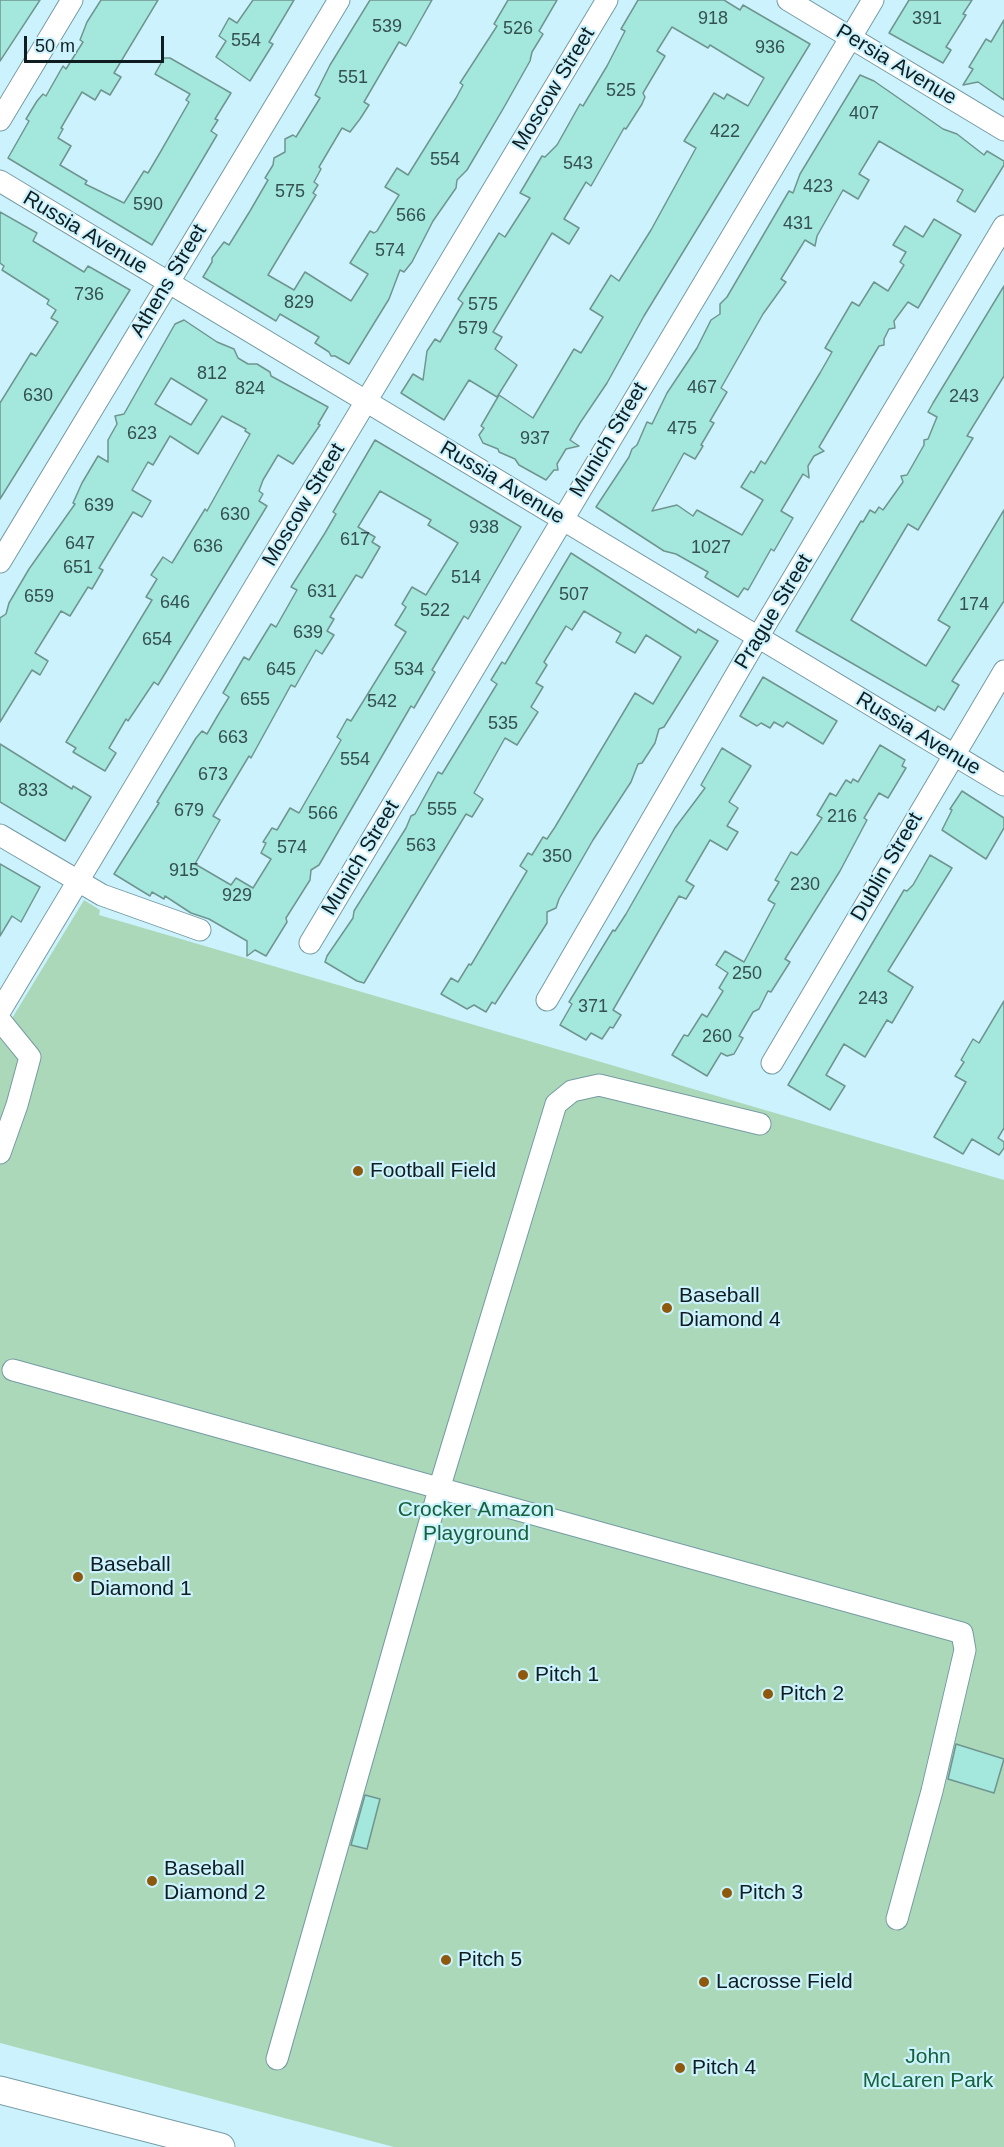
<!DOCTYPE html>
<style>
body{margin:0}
#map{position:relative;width:1004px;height:2147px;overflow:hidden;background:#ccf3fd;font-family:Helvetica,sans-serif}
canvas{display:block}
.scale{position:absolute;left:24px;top:36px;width:140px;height:27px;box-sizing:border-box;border:3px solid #0f1d21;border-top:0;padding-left:8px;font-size:18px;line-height:21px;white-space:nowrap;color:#0f1d21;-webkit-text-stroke:4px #ccf3fd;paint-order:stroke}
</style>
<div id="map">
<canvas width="1004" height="2147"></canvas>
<div class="scale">50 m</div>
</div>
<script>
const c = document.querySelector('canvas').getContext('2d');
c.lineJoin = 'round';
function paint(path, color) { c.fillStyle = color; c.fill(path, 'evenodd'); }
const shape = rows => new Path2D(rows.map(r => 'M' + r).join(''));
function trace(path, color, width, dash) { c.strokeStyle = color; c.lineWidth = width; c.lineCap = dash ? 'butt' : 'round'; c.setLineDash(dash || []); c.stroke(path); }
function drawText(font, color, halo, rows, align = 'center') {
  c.font = font + ' Helvetica,sans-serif'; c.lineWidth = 4.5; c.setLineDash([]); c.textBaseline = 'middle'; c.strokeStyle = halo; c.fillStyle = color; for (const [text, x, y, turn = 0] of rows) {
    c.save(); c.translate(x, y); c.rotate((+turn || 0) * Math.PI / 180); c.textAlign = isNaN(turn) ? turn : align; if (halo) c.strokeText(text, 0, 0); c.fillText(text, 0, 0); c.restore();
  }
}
const green = shape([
 [84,900,100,910,99,915,1004,1180,1004,2147,394,2147,0,2043,0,1038]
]);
const building = shape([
 [0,0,40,0,0,61,0,0],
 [101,0,158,0,114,73,121,77,110,95,101,90,95,100,82,92,61,128,63,129,58,138,71,146,60,165,87,181,85,184,124,203,144,171,148,173,161,151,189,102,186,100,190,94,155,74,164,58,170,58,231,93,215,119,218,120,211,131,217,135,152,245,8,158,29,121,26,119,37,101,43,94,46,96,63,66,66,69,83,42,80,40,87,22,101,0],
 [253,0,294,0,269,42,273,44,250,81,216,57,226,41,219,36,229,18,237,23,253,0],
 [370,0,432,0,406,46,399,42,364,102,369,105,360,119,350,132,342,128,319,167,321,169,314,182,318,185,313,193,316,195,268,275,294,290,305,272,351,301,368,274,350,263,370,231,374,233,377,231,399,195,385,187,397,168,408,175,456,98,463,85,460,83,497,26,494,24,508,0,557,0,539,31,543,34,532,52,530,61,503,109,467,170,457,180,456,188,433,221,412,262,404,272,400,270,389,299,349,364,335,356,331,356,329,352,315,343,319,337,280,314,276,321,203,277,212,262,212,258,224,242,229,245,250,211,268,180,265,178,273,165,274,158,285,152,285,139,293,135,296,137,320,98,315,95,330,65,370,0],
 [638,0,724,0,740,10,743,5,810,44,644,316,607,383,580,423,570,440,579,446,566,449,557,464,558,470,554,470,546,480,519,465,515,459,499,452,498,449,483,443,479,435,484,428,481,426,499,395,533,418,574,349,581,353,603,317,590,309,611,275,619,281,651,230,696,148,684,141,714,93,724,99,727,94,748,106,764,78,710,45,708,48,672,27,657,51,665,56,643,93,645,97,642,104,626,129,624,128,591,186,586,182,564,219,579,228,569,244,552,233,493,332,502,337,495,349,517,365,497,397,469,380,444,420,401,393,413,374,423,380,427,351,435,339,440,342,463,303,458,299,499,233,505,237,530,198,520,193,542,156,545,157,557,145,580,104,583,106,607,66,625,31,621,29,638,0],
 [909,0,972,0,963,14,966,15,946,47,951,50,943,63,889,33,909,0],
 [1004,20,1004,100,978,82,963,85,973,69,969,67,986,39,991,42,1004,20],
 [860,75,874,81,943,129,957,134,984,155,987,151,1004,161,1004,165,975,212,957,201,963,190,879,141,859,174,869,180,858,199,843,190,817,236,815,246,805,240,781,279,786,282,763,314,721,388,727,392,710,421,714,423,701,445,703,446,695,459,684,453,652,511,677,505,693,516,697,510,742,535,763,500,741,487,751,471,754,473,761,461,765,464,820,373,832,352,825,348,852,302,859,306,874,282,888,291,904,265,900,262,906,252,893,245,905,226,923,237,934,219,961,235,918,308,908,302,894,321,895,328,889,329,884,339,884,345,879,346,819,447,824,451,814,456,808,466,809,478,803,474,781,511,793,518,774,551,771,549,748,590,744,588,738,597,705,577,708,572,676,554,664,551,596,507,629,457,632,449,637,445,647,422,652,424,667,393,697,348,711,320,720,314,720,304,727,297,789,191,793,193,800,174,860,75],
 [0,212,37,233,33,241,84,272,88,266,130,290,0,499,0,403,31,353,36,356,58,322,51,318,56,310,47,304,49,300,2,270,4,266,0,263,0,212],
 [1004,286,1004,376,967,436,973,438,918,530,908,524,851,620,926,666,950,627,938,620,1004,510,1004,601,952,681,959,685,944,710,938,706,935,711,796,631,861,521,863,522,870,510,875,513,879,507,883,510,903,482,901,476,907,475,924,445,924,440,928,439,937,417,928,412,933,403,1004,286],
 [184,320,217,342,234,349,238,358,248,364,257,364,270,372,271,376,328,407,318,424,320,425,293,464,278,455,263,480,259,491,263,494,259,501,267,506,158,685,154,682,128,721,126,719,109,748,116,753,105,771,73,752,76,748,66,742,152,600,146,597,157,579,151,575,163,557,172,563,205,509,207,511,250,434,245,431,246,429,222,416,198,454,170,436,153,465,148,462,132,490,151,501,142,517,133,512,99,568,103,570,92,589,88,587,70,616,61,611,35,653,48,661,40,675,32,670,0,722,0,618,6,614,9,603,29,569,75,504,73,503,82,483,98,456,108,462,108,440,117,424,115,416,124,414,175,324,184,320],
 [171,378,207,400,191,425,155,404,171,378],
 [375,440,521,527,468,619,464,616,432,670,435,672,414,708,411,706,319,865,311,870,310,880,286,918,287,922,266,956,255,950,247,956,247,941,209,919,191,913,165,896,164,899,152,892,150,896,114,874,159,803,157,802,196,738,202,731,207,734,218,715,229,697,223,693,244,657,249,660,271,624,276,627,297,590,291,587,325,533,336,514,333,512,375,440],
 [380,491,431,520,428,525,458,543,426,595,412,587,402,604,406,607,395,625,406,632,351,721,347,719,337,737,341,740,299,813,290,808,277,830,272,828,263,842,266,843,261,853,271,859,253,888,236,878,231,885,195,864,220,820,213,816,249,756,251,758,291,685,295,687,316,650,322,654,334,635,327,631,334,619,330,617,356,575,362,578,380,547,372,542,375,537,358,527,380,491],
 [571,553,696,633,698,629,718,641,664,727,659,729,655,743,642,763,638,764,631,782,593,840,559,899,556,908,547,912,547,923,495,1004,492,1002,486,1012,474,1005,467,1009,441,994,451,978,458,982,469,964,471,965,527,871,520,866,528,853,532,855,543,837,547,839,555,827,635,693,653,704,681,657,646,635,635,653,616,642,621,633,584,611,572,630,566,626,544,662,547,665,536,683,543,687,531,707,538,712,517,745,505,738,474,793,483,799,472,817,466,814,364,983,357,981,325,962,327,956,353,918,354,911,406,828,411,816,415,814,438,772,442,774,497,684,491,680,502,662,505,664,571,553],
 [763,677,837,721,823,744,787,722,783,727,774,722,770,728,761,723,757,726,740,716,763,677],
 [0,744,72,789,73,786,91,797,65,841,0,802,0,744],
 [880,745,905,760,902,766,906,768,888,798,879,793,864,818,867,820,840,871,785,959,790,962,771,992,768,991,759,1009,753,1012,739,1036,743,1038,734,1054,727,1056,721,1053,707,1076,672,1055,684,1035,688,1036,702,1014,707,1017,723,991,719,988,728,973,716,965,725,951,744,962,775,904,768,900,779,882,775,880,791,852,797,855,803,847,822,818,817,815,830,793,836,796,846,780,851,783,853,779,858,782,880,745],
 [722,748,751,766,729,802,738,808,727,826,738,832,727,850,710,840,686,881,694,886,686,899,679,896,613,1010,621,1015,613,1028,610,1027,602,1039,591,1033,586,1040,560,1025,572,1004,569,1002,613,930,615,931,626,914,675,828,705,788,701,785,722,748],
 [962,791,1004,818,1004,828,986,859,942,830,952,810,950,809,962,791],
 [930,855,952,868,888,971,913,987,892,1023,887,1020,865,1057,844,1044,826,1075,845,1086,830,1110,788,1085,904,890,907,891,913,885,930,855],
 [0,864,40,887,21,922,12,916,0,936,0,864],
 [1004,1001,1004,1128,998,1138,1004,1142,1004,1148,999,1155,972,1139,963,1154,934,1137,966,1082,955,1076,964,1062,961,1060,973,1039,979,1043,1004,1001],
 [956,1744,1004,1759,994,1793,948,1779,956,1744],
 [365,1795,380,1799,367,1849,351,1845,365,1795]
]);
const minor = shape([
 [788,0,1004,130],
 [0,120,72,0],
 [0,181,1004,785],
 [0,562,339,0],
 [0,835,102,895,200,930],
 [310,943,873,0],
 [547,1000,758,637,1004,226],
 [0,1011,607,0],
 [0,1020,30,1057,17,1105,0,1153],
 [772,1063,1004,671],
 [13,1370,962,1633,965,1650,932,1791,897,1919],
 [277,2059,440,1486,556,1104,572,1091,599,1085,760,1124]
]);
const major = shape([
 [0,2090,221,2147]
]);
const markers = [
 [358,1171,6,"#8e590c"],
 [667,1308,6,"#8e590c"],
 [78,1577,6,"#8e590c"],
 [523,1675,6,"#8e590c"],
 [768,1694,6,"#8e590c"],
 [152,1881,6,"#8e590c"],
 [727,1893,6,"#8e590c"],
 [446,1960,6,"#8e590c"],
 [704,1982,6,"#8e590c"],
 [680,2068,6,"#8e590c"]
];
const numberNames = [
 ["918",713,19],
 ["391",927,19],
 ["539",387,27],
 ["526",518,29],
 ["554",246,41],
 ["936",770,48],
 ["551",353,78],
 ["525",621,91],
 ["407",864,114],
 ["422",725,132],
 ["554",445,160],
 ["543",578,164],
 ["423",818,187],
 ["575",290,192],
 ["590",148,205],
 ["566",411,216],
 ["431",798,224],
 ["574",390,251],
 ["736",89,295],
 ["829",299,303],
 ["575",483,305],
 ["579",473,329],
 ["812",212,374],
 ["467",702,388],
 ["824",250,389],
 ["630",38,396],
 ["243",964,397],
 ["475",682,429],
 ["623",142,434],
 ["937",535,439],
 ["639",99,506],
 ["630",235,515],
 ["938",484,528],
 ["617",355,540],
 ["647",80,544],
 ["636",208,547],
 ["1027",711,548],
 ["651",78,568],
 ["514",466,578],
 ["631",322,592],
 ["507",574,595],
 ["659",39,597],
 ["646",175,603],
 ["174",974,605],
 ["522",435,611],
 ["639",308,633],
 ["654",157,640],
 ["645",281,670],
 ["534",409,670],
 ["655",255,700],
 ["542",382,702],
 ["535",503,724],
 ["663",233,738],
 ["554",355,760],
 ["673",213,775],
 ["833",33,791],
 ["555",442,810],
 ["679",189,811],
 ["566",323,814],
 ["216",842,817],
 ["563",421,846],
 ["574",292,848],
 ["350",557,857],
 ["915",184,871],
 ["230",805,885],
 ["929",237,896],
 ["250",747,974],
 ["243",873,999],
 ["371",593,1007],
 ["260",717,1037]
];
const streetNames = [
 ["Persia Avenue",896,65,31],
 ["Moscow Street",554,89,-59],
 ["Russia Avenue",85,233,31],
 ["Athens Street",169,281,-59],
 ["Munich Street",609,440,-59],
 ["Russia Avenue",502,483,31],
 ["Moscow Street",304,505,-59],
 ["Prague Street",774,612,-59],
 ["Russia Avenue",918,734,31],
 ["Munich Street",361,858,-59],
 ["Dublin Street",887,867,-60]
];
const poiNames = [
 ["Football Field",370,1171],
 ["Baseball",679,1296],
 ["Diamond 4",679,1320],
 ["Baseball",90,1565],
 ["Diamond 1",90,1589],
 ["Pitch 1",535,1675],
 ["Pitch 2",780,1694],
 ["Baseball",164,1869],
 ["Diamond 2",164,1893],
 ["Pitch 3",739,1893],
 ["Pitch 5",458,1960],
 ["Lacrosse Field",716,1982],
 ["Pitch 4",692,2068]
];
const parkNames = [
 ["Crocker Amazon",476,1510],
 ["Playground",476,1534],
 ["John",928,2057],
 ["McLaren Park",928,2081]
];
paint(green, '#acd8ba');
paint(building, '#a4e7dd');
trace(building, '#6f958f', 1.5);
trace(minor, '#769ba3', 23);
trace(major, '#769ba3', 29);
trace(minor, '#fff', 21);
trace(major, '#fff', 27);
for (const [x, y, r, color] of markers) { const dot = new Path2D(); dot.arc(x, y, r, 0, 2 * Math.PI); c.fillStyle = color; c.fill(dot); trace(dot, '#ccf3fd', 2); }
drawText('18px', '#345050', null, numberNames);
drawText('21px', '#0f1d21', '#ccf3fd', streetNames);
drawText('21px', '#0f1d21', '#ccf3fd', poiNames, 'left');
drawText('21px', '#14623b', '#ccf3fd', parkNames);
</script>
